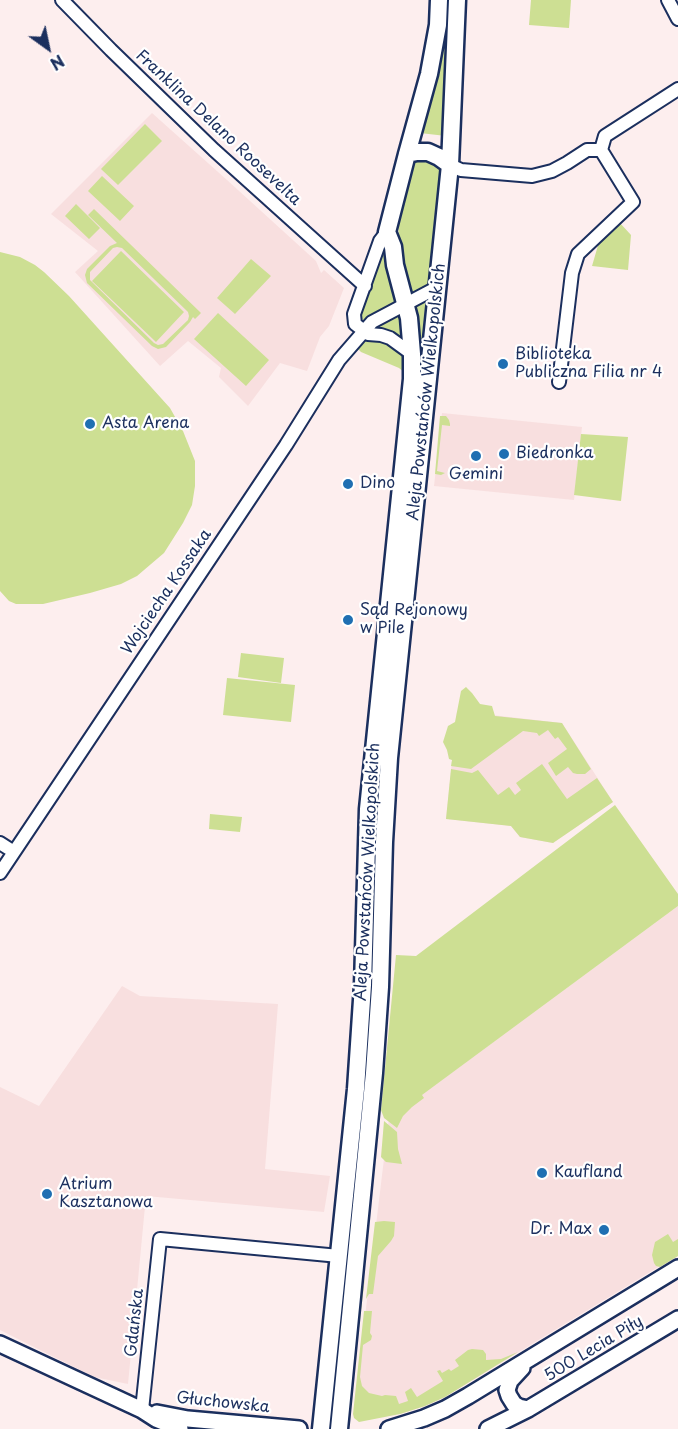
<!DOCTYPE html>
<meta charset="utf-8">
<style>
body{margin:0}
#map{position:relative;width:678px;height:1429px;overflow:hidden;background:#fdeeee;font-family:"Playpen Sans",sans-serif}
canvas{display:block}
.north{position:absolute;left:18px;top:18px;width:60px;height:60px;-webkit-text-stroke:4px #fff;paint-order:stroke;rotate:147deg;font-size:16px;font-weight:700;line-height:24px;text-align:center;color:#1b2f5e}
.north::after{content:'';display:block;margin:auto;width:21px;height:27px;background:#1b2f5e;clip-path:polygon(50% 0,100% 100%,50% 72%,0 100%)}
</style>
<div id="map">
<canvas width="678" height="1429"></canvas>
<div class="north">N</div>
</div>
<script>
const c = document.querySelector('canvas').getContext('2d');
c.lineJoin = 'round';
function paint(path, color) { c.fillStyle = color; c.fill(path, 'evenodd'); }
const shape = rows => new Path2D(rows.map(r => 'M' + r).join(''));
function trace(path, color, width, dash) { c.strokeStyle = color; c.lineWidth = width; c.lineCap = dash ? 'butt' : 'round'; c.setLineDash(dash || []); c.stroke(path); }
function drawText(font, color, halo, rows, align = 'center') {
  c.font = font + ' "Playpen Sans",sans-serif'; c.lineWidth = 4.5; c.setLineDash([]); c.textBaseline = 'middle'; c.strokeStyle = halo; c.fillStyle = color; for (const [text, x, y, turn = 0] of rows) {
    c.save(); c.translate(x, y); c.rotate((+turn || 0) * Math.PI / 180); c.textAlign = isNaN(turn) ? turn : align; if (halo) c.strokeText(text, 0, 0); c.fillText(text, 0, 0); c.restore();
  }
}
const built = shape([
 [152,113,227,180,316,261,321,273,324,270,344,288,329,326,320,337,307,371,280,363,248,406,219,377,221,368,188,341,160,366,75,272,98,251,51,214],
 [442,413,582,427,574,500,434,486],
 [457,711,562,723,613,802,553,843,520,837,511,826,446,819],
 [678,906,678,1255,445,1397,425,1406,400,1414,354,1408,390,1109,404,1108],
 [122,986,140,996,278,1004,265,1169,330,1176,324,1212,146,1196,128,1384,94,1377,0,1330,0,1087,39,1106]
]);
const green = shape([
 [446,0,450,0,446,136,420,133],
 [531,0,571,0,569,28,529,25],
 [145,124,162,141,118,185,101,169],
 [418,159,433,159,442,170,431,278,425,288,410,297,399,250,398,214,411,165],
 [102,176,134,206,120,221,88,191],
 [76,204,100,228,89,239,65,216],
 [94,209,201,313,195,319,193,317,190,322,166,347,158,349,152,346,87,283,85,275,87,269,110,246,117,243,88,215],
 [117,247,122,248,188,312,189,316,188,320,163,344,158,345,154,343,90,280,90,272,113,248],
 [620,223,631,235,628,270,592,266,599,242],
 [386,243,398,303,366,321,363,320,360,318,361,314,383,244],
 [121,251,184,312,156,342,92,281],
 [0,252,20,257,35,265,44,272,69,296,170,408,183,431,195,461,195,486,192,505,183,523,164,553,137,576,121,584,90,593,43,604,16,604,9,601,0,591],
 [251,259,271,276,235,314,217,298],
 [430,296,422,376,418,375,412,307],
 [218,313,269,360,246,386,194,339],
 [400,313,406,343,371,330,377,324],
 [369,339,388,341,402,354,404,358,405,373,399,368,361,352,357,348],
 [440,416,446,416,449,420,450,424,450,426,442,425,437,471,445,473,441,475,435,474],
 [581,434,628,437,621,501,574,495],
 [241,653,284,658,281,683,238,677],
 [227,678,295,685,291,722,223,715],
 [466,687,472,693,480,704,492,706,495,716,562,723,591,769,585,774,577,774,573,773,568,767,556,776,548,763,567,749,558,737,555,739,548,730,539,736,537,733,523,731,471,769,451,766,452,760,449,759,447,750,443,742,448,726,455,722,461,691],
 [542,764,567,799,597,778,613,802,553,843,520,837,511,826,446,819,451,769,472,773,478,770,498,795,509,787,515,795,521,790,516,783],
 [615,805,678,894,678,906,422,1095,424,1098,412,1107,403,1116,397,1128,384,1118,381,1110,396,955,416,956],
 [210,814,242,817,240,832,209,829],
 [384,1121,397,1132,398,1149,402,1164,386,1162,381,1157],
 [384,1221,395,1222,394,1236,391,1241,378,1256,373,1294,369,1294,366,1299,375,1222],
 [668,1234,673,1242,678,1239,678,1256,660,1267,656,1266,654,1263,652,1255,655,1242],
 [365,1277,350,1405,348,1405,356,1324],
 [364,1311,372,1311,370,1333,372,1336,371,1340,363,1345,360,1377,362,1386,369,1393,382,1396,385,1395,396,1396,399,1404,408,1401,405,1392,411,1388,417,1397,443,1381,437,1371,440,1370,442,1373,449,1369,451,1371,459,1366,455,1360,468,1350,472,1349,483,1350,486,1354,486,1360,501,1359,518,1352,445,1397,425,1406,400,1414,359,1422,354,1418,353,1414]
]);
const minor = shape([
 [62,0,111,50,214,150,365,286],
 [668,0,678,19],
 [450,165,461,170,532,176,552,171,567,163,587,150,601,150],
 [387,232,380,241,354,314,355,324,368,334,381,335,390,338,412,354],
 [559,382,572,273,578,254,633,202,601,150,605,136,678,89],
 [0,843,14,852],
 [0,873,286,445,339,360,372,322,438,287],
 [142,1410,160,1239,339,1256]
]);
const tertiary = shape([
 [0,1344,142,1410,156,1419,180,1429],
 [522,1368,510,1381,507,1390,509,1396,514,1404,519,1407,528,1409],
 [157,1413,188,1419,299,1429],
 [389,1429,424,1418,445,1409,468,1396,678,1268],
 [488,1429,528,1409,678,1319]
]);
const secondary = shape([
 [407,154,417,152,428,152,439,157,450,165],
 [321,1429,356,1089,363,985,368,809,412,379,412,354,409,318,395,265,393,247,387,232,407,154,429,74,438,25,439,0],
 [339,1429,374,1073,380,987,384,842,389,758,450,165,457,0]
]);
const markers = [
 [503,364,6,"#1f6fb2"],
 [90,424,6,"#1f6fb2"],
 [504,454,6,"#1f6fb2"],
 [476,456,6,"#1f6fb2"],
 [348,484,6,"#1f6fb2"],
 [348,620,6,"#1f6fb2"],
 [542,1173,6,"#1f6fb2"],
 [47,1194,6,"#1f6fb2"],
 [604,1230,6,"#1f6fb2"]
];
const streetNames = [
 ["Franklina Delano Roosevelta",218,128,43],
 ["Aleja Powstańców Wielkopolskich",427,392,-84],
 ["Wojciecha Kossaka",167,592,-56],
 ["Aleja Powstańców Wielkopolskich",368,872,-87],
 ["Gdańska",135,1323,-84],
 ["500 Lecia Piły",594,1349,-31],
 ["Głuchowska",223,1403,6]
];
const poiNames = [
 ["Biblioteka",515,355],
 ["Publiczna Filia nr 4",515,373],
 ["Asta Arena",102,424],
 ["Biedronka",516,454],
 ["Gemini",476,475,"center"],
 ["Dino",360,484],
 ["Sąd Rejonowy",360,611],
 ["w Pile",360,629],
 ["Kaufland",554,1173],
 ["Atrium",59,1185],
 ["Kasztanowa",59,1203],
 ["Dr. Max",592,1230,"right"]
];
paint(built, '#f8dfdf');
paint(green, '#cddf93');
trace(minor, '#1b2f5e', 16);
trace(tertiary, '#1b2f5e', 20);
trace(secondary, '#1b2f5e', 21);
trace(minor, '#fff', 12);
trace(tertiary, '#fff', 15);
trace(secondary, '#fff', 16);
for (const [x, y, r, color] of markers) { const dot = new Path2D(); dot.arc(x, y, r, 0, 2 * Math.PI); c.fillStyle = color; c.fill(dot); trace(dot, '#fff', 2); }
drawText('16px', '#1b2f5e', '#fff', streetNames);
drawText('16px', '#1b2f5e', '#fff', poiNames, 'left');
</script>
